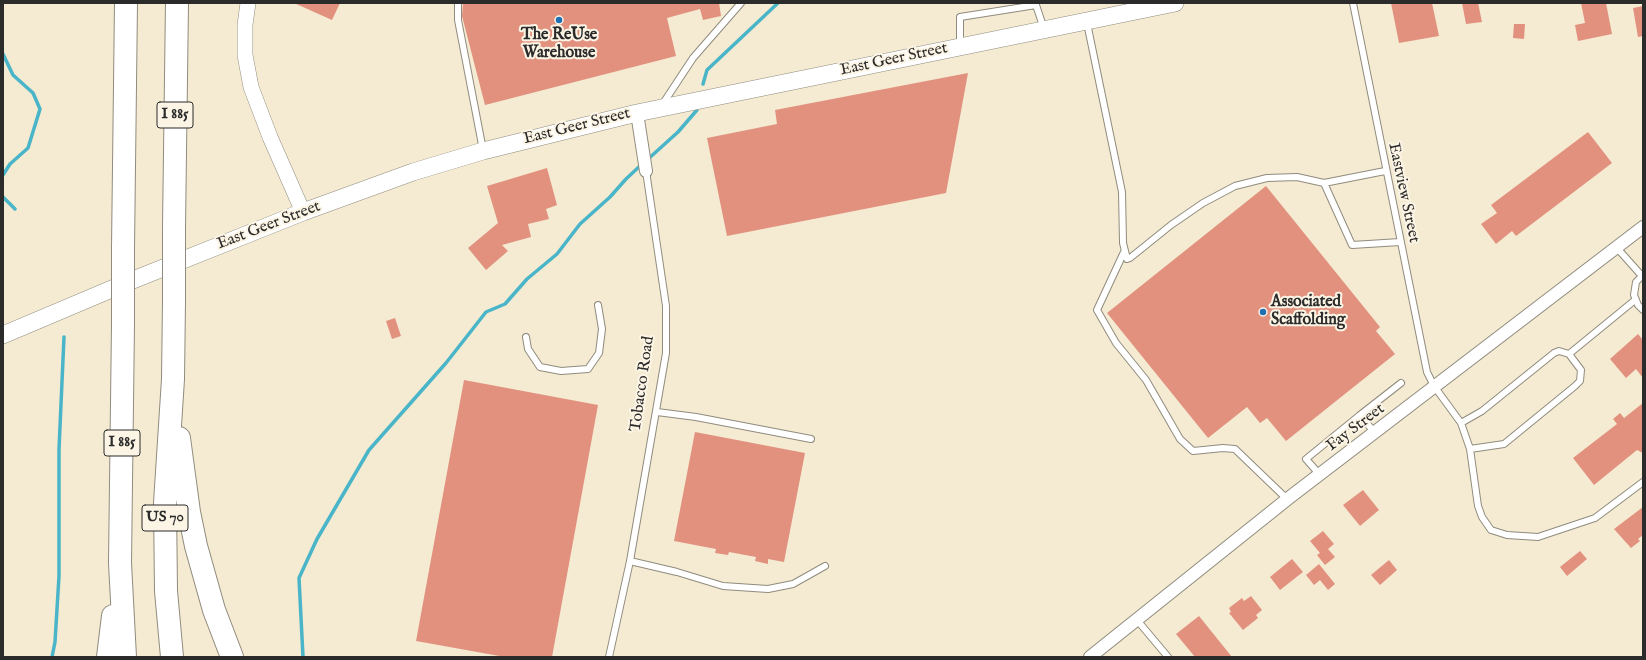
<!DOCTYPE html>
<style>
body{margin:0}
#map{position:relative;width:1646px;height:660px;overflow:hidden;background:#f4ebd2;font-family:"IM FELL English",serif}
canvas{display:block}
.frame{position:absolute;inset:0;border:4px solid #2b2b2b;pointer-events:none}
</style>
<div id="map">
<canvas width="1646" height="660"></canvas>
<div class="frame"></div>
</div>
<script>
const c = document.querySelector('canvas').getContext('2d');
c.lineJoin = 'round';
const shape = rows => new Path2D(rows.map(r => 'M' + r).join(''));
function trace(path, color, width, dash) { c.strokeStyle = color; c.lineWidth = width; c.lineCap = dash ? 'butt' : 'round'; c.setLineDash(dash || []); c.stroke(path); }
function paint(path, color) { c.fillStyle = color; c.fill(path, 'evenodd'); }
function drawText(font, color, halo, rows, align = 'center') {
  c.font = font + ' "IM FELL English",serif'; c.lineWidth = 4; c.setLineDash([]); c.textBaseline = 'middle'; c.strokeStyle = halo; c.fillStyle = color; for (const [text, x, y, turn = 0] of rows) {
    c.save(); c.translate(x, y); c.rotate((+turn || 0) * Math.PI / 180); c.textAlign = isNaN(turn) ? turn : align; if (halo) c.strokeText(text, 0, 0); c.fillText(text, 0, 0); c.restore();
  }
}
const stream = shape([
 [3,54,13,75,33,93,40,109,28,148,10,164,3,175],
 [703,84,707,70,778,3],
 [647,160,678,132,697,110],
 [3,197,15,209],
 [52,657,55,642,59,576,59,449,64,337],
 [303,657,299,578,317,539,369,450,446,363,486,312,505,304,527,279,557,254,580,224,610,197,626,179,642,164]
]);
const building = shape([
 [294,3,340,3,332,20],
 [463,3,719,3,721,16,703,20,700,9,667,18,676,56,485,105,462,16],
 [1391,3,1432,3,1439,36,1399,43],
 [1462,3,1478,3,1482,22,1466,24],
 [1581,3,1606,3,1612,34,1578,41,1575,25,1585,23],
 [1643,6,1643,36,1638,37,1633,8],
 [1514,24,1525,24,1524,39,1513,38],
 [968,73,946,193,727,236,707,138,777,124,775,110],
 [1588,132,1612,163,1516,236,1512,231,1496,244,1481,224,1497,213,1491,205],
 [547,168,557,205,546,209,549,219,528,224,531,237,502,245,508,251,486,270,468,248,498,223,487,186],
 [1266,186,1380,327,1376,331,1395,354,1286,441,1267,418,1260,423,1247,407,1208,438,1107,313],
 [395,318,401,336,392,339,386,321],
 [1638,334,1643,340,1643,378,1636,369,1626,378,1610,359],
 [464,380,598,405,552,657,505,657,416,641],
 [1643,403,1643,453,1637,450,1594,485,1573,458,1617,424,1613,419,1620,413,1624,418],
 [695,432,805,453,784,562,768,559,768,564,755,561,756,557,729,552,728,555,715,553,716,549,674,541],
 [1363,490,1379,510,1360,526,1343,505],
 [1643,507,1643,535,1638,539,1640,541,1631,548,1614,529],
 [1323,531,1334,544,1328,549,1335,557,1325,565,1317,555,1320,553,1310,541],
 [1580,551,1587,559,1567,576,1560,567],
 [1292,559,1303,572,1280,590,1270,577],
 [1389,560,1397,570,1380,585,1371,575],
 [1319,564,1335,584,1328,590,1320,580,1314,585,1306,575],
 [1251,596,1262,610,1256,615,1258,618,1243,630,1229,613,1231,612,1229,608,1242,598,1244,601],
 [1199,616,1232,657,1195,657,1176,634]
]);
const service = shape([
 [458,3,458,20,483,150],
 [1353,3,1427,372,1434,386,1461,423,1470,449,1478,506,1482,517,1491,530,1507,535,1538,537,1595,518,1643,482],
 [1087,23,1122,192,1123,243,1127,259,1130,258,1171,225,1203,203,1235,186,1267,178,1297,177,1324,183],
 [960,45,960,17,1036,5,1044,29],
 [662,105,693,58,741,3],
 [1385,171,1324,183,1352,245,1400,242],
 [1617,248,1642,276],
 [1124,252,1097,310,1116,343,1146,380,1180,439,1193,451,1223,448,1235,449,1287,499],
 [1643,275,1636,282,1634,295,1638,305,1643,310],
 [526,337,528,349,540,367,561,371,588,369,599,353,602,329,598,305],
 [1569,354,1635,300],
 [657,412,696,417,811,439],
 [1360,415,1401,383],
 [1461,423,1482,411,1554,353,1559,351,1569,354,1581,370,1580,381,1575,386,1504,444,1470,449],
 [1320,475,1306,459,1360,415,1375,433],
 [630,561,677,572,723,586,768,589,793,584,825,566],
 [1137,620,1168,657],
 [609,657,630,561,666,353,666,306,646,171]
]);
const minor = shape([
 [637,113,646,171],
 [1090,657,1290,497,1643,227]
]);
const tertiary = shape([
 [248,3,245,25,245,55,251,87,270,137,303,212]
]);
const secondary = shape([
 [3,335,133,280,303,212,413,172,483,151,637,113,1175,3]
]);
const motorway = shape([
 [174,227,177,3],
 [123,248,126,3],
 [123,323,120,563,125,657],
 [179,438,189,512,196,546,214,610,232,657],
 [108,657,113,616],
 [172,657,166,591,165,503,173,379,174,302]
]);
const motorwayBridge = shape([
 [174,302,174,227],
 [123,323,123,248]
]);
const markers = [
 [559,20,4,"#1f6fb2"],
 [1263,312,4,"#1f6fb2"]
];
const shields = [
 [175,115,36],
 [122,443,36],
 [165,518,46]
];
const shieldNames = [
 ["I 885",175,115],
 ["I 885",122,443],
 ["US 70",165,518]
];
const poiNames = [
 ["The ReUse",559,36],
 ["Warehouse",559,54],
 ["Associated",1271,303,"left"],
 ["Scaffolding",1271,321,"left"]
];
const streetNames = [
 ["East Geer Street",894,60,-12],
 ["East Geer Street",577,127,-14],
 ["Eastview Street",1403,193,78],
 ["East Geer Street",269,226,-21],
 ["Tobacco Road",643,384,-82],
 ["Fay Street",1356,428,-37]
];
trace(stream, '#4ab5c8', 3.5);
paint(building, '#e2917f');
trace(service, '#908b7e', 8);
trace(minor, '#908b7e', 14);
trace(tertiary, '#908b7e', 16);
trace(secondary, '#908b7e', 18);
trace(motorway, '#908b7e', 24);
trace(service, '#fff', 6);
trace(minor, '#fff', 12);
trace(tertiary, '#fff', 15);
trace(secondary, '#fff', 17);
trace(motorway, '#fff', 22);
trace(motorwayBridge, '#908b7e', 24, []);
trace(motorwayBridge, '#fff', 22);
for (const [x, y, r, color] of markers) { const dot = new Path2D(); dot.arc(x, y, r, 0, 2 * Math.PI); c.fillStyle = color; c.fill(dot); trace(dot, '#fcf5e5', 1.5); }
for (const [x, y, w] of shields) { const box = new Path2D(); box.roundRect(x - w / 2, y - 13, w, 26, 3); c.fillStyle = '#fcf5e5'; c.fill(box); trace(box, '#2b2b2b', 1); }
drawText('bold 15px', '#2b2b2b', null, shieldNames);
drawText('bold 16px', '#2b2b2b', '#fcf5e5', poiNames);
drawText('16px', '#2b2b2b', '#fcf5e5', streetNames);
</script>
